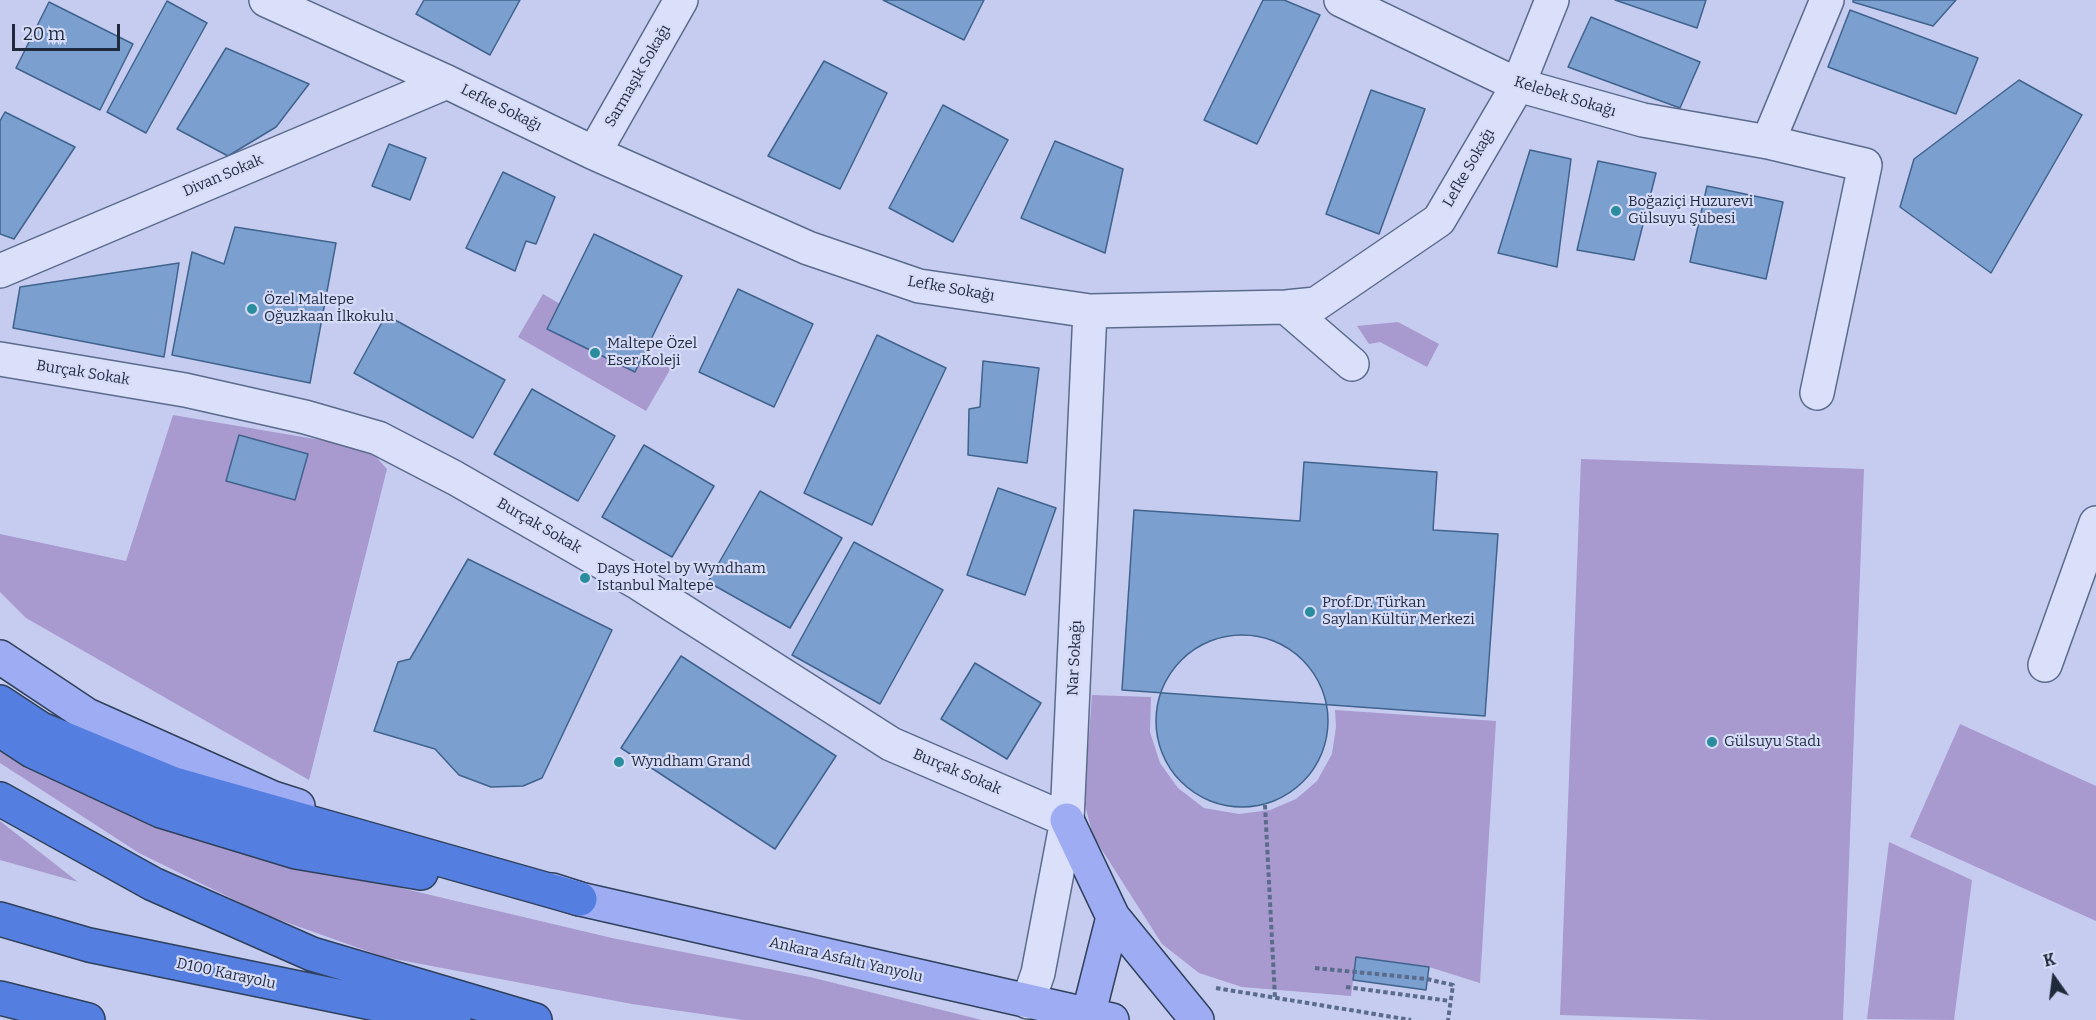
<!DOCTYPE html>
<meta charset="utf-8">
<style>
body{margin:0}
#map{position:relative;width:2096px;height:1020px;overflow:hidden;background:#c6ccf0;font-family:Bitter,serif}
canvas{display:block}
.north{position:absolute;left:2024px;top:948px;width:60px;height:60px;-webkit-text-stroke:4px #d6dbf7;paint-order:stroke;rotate:346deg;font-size:16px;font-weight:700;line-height:24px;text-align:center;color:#1f2a3c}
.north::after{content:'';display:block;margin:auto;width:21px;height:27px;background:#1f2a3c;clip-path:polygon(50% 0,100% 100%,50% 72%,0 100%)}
.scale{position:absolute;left:12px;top:24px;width:108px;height:27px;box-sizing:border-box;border:3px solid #1f2a3c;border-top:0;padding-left:8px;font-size:18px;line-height:21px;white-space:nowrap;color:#1f2a3c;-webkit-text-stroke:4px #d6dbf7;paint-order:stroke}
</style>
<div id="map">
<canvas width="2096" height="1020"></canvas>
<div class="north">K</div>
<div class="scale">20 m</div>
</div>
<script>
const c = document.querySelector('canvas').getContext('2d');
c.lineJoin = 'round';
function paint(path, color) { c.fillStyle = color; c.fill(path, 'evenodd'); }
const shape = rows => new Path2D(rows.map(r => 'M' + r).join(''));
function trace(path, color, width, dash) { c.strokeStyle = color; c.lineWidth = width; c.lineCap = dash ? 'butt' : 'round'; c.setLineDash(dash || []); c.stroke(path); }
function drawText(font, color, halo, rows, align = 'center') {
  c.font = font + ' Bitter,serif'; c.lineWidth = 4.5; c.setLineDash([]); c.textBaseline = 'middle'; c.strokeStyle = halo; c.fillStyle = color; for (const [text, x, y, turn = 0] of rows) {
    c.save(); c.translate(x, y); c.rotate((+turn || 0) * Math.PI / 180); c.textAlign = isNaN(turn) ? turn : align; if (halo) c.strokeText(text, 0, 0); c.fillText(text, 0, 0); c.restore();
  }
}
const green = shape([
 [543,294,671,368,646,411,518,337],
 [1398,322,1439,344,1427,367,1380,342,1369,344,1357,326],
 [173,415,368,448,387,469,309,780,26,618,0,592,0,534,126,561],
 [1581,459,1864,469,1843,1020,1711,1020,1560,1015],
 [1092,695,1151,697,1150,732,1160,763,1178,788,1204,808,1239,814,1270,810,1296,799,1317,781,1332,754,1336,727,1335,710,1496,721,1480,983,1429,967,1356,957,1351,996,1242,987,1199,973,1162,944,1093,836,1084,801],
 [1960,724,2096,786,2096,921,1910,837],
 [0,741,304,865,612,938,810,977,982,1020,743,1020,632,1004,384,957,263,914,139,853,0,763],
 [0,821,78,882,0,860],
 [1889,842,1972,880,1954,1020,1867,1019]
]);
const building = shape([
 [424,0,520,0,490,55,416,14,424,0],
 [883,0,984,0,964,40,883,0],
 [1263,0,1284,0,1320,15,1257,144,1204,120,1263,0],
 [1615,0,1706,0,1697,28,1615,0],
 [1853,0,1956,0,1933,26,1853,2,1853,0],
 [167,1,207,23,146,133,107,112,167,1],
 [49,2,133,44,100,110,16,68,49,2],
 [1850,10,1978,58,1956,114,1828,67,1850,10],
 [1591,17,1700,62,1680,108,1568,67,1591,17],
 [226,48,309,84,276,127,228,156,177,129,226,48],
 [824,61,887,93,840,189,768,156,824,61],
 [2019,80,2082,115,1991,273,1900,207,1914,159,2019,80],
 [1371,90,1425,109,1379,234,1326,214,1371,90],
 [943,105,1008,140,953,242,889,208,943,105],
 [5,112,75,147,14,239,0,234,0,121,5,112],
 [1055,141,1123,169,1105,253,1021,218,1055,141],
 [389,144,426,158,410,200,372,186,389,144],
 [1530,150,1571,159,1557,267,1498,253,1530,150],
 [1598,161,1656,173,1634,260,1577,250,1598,161],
 [503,172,555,197,536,244,526,241,515,271,466,248,503,172],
 [1707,186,1783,202,1766,279,1690,262,1707,186],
 [235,227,336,243,310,383,172,355,192,252,224,264,235,227],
 [594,234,682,276,635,372,547,329,594,234],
 [179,263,164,357,13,328,20,287,179,263],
 [738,289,813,324,774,407,699,372,738,289],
 [386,315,505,380,473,438,354,373,386,315],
 [877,335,946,368,872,525,804,493,877,335],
 [983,361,1039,368,1027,463,968,455,969,409,980,407,983,361],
 [532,389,615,436,578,501,494,454,532,389],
 [239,435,308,454,295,500,226,481,239,435],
 [644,445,714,486,672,557,602,517,644,445],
 [1304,462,1437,472,1433,530,1498,534,1485,716,1122,690,1134,510,1300,521,1304,462],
 [998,488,1056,508,1025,595,967,575,998,488],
 [760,491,842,538,790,628,708,582,760,491],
 [854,542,943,590,880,704,792,655,854,542],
 [468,559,612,630,542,778,523,786,491,787,459,775,435,749,374,731,398,662,410,659,468,559],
 '1156 721a86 86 0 1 1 172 0a86 86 0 1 1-172 0Z',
 [681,656,836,756,775,849,621,748,681,656],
 [975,663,1041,703,1007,759,941,719,975,663],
 [1356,957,1429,967,1426,990,1353,980,1356,957]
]);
const path = shape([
 [1265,805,1275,998],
 [1315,968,1427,979,1453,985,1448,1020],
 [1346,987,1450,1001],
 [1216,988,1411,1020]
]);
const minor = shape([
 [266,0,447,82,594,153,808,248,919,286,1090,311,1286,307,1316,304,1439,220,1518,85,1552,0],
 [1341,0,1518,85,1643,120,1768,142,1865,165,1817,393],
 [1768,142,1827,0],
 [594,153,681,0],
 [0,271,447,82],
 [1286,307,1352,364],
 [0,359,185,390,305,417,378,438,455,478,640,584,891,744,1067,820],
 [2045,665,2096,523],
 [1028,1002,1038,973,1067,820,1090,311]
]);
const major = shape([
 [0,657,87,715,273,798,298,806],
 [1067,820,1113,917,1197,1020],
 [552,890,580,899,1112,1020],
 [1088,1016,1113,917]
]);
const highway = shape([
 [0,702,41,729,174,784,580,899],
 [0,730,32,751,161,811,296,852,421,873],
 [0,799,153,884,312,954,535,1020],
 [0,919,89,945,454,1020],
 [0,998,88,1020]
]);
const markers = [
 [1616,211,6,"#298d9e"],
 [252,309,6,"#298d9e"],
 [595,353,6,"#298d9e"],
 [585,578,6,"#298d9e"],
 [1310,612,6,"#298d9e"],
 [1712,742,6,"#298d9e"],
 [619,762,6,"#298d9e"]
];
const streetNames = [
 ["Sarmaşık Sokağı",638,76,-60],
 ["Kelebek Sokağı",1565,97,17],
 ["Lefke Sokağı",501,108,26],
 ["Lefke Sokağı",1469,168,-60],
 ["Divan Sokak",223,176,-23],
 ["Lefke Sokağı",951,289,10],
 ["Burçak Sokak",83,373,9],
 ["Burçak Sokak",539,526,30],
 ["Nar Sokağı",1075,658,-87],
 ["Burçak Sokak",957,772,23],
 ["Ankara Asfaltı Yanyolu",846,960,13],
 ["D100 Karayolu",226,974,12]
];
const poiNames = [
 ["Boğaziçi Huzurevi",1628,202],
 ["Gülsuyu Şubesi",1628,219],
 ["Özel Maltepe",264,300],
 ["Oğuzkaan İlkokulu",264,317],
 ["Maltepe Özel",607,344],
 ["Eser Koleji",607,361],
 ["Days Hotel by Wyndham",597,569],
 ["Istanbul Maltepe",597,586],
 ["Prof.Dr. Türkan",1322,603],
 ["Saylan Kültür Merkezi",1322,620],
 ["Gülsuyu Stadı",1724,742],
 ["Wyndham Grand",631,762]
];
paint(green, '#a899cf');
paint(building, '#7b9fcf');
trace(building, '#40638d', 1.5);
trace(minor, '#5b6b8c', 36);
trace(major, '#2f405a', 36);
trace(highway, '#2f405a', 36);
trace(path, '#5b6b8c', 4, [4.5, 3]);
trace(minor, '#dadffa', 33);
trace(major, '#9eacf4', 33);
trace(highway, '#557ee1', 33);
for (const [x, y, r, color] of markers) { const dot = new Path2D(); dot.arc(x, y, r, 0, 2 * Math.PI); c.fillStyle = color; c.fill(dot); trace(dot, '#d6dbf7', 2); }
drawText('15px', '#1f2a3c', '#d6dbf7', streetNames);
drawText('15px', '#1f2a3c', '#d6dbf7', poiNames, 'left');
</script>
